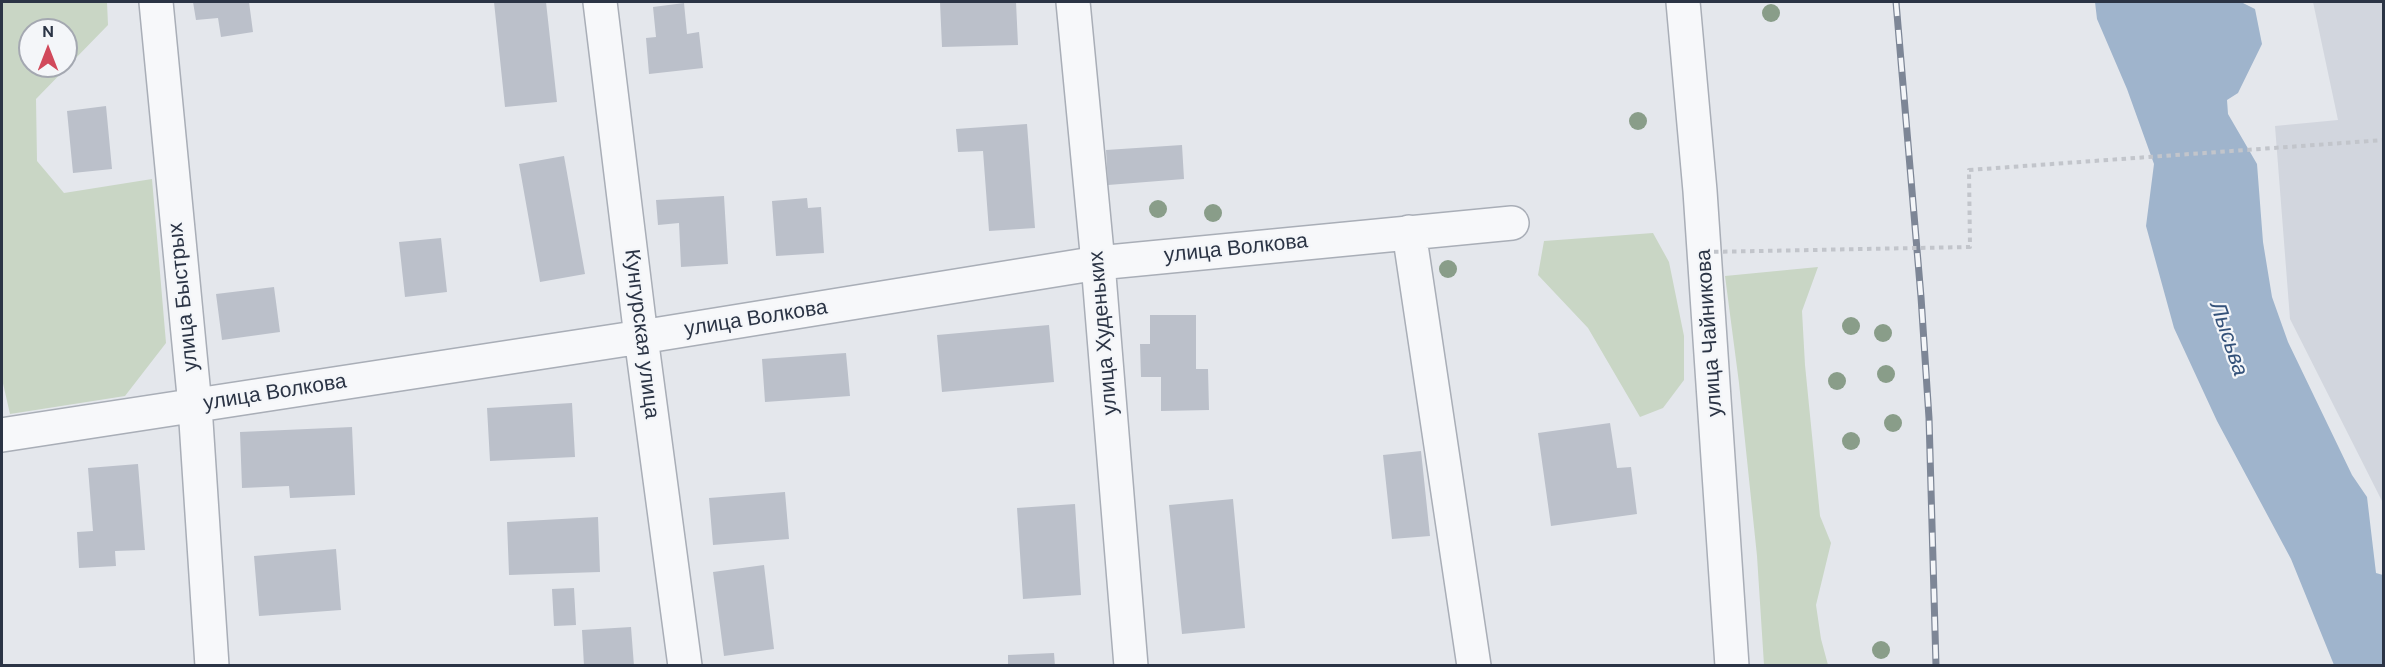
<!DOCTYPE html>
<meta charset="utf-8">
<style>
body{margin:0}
#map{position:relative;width:2385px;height:667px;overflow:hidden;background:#e4e7ec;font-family:"DM Sans",sans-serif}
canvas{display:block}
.frame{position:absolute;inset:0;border:3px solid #2b3445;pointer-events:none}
.north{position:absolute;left:18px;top:18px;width:60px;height:60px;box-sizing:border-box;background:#f4f6f9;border:2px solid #a4a8b1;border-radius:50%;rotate:0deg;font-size:16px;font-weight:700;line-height:24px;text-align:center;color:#2b3445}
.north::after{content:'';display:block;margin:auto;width:21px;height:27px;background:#d1495b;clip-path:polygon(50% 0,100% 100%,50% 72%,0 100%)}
</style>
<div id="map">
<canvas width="2385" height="667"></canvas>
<div class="frame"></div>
<div class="north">N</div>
</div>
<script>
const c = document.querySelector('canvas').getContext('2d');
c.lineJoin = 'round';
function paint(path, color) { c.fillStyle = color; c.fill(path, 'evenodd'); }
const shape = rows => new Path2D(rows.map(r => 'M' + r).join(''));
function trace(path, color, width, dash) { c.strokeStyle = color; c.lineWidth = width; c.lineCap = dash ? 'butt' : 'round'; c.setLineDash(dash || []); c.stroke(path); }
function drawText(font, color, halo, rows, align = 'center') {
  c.font = font + ' "DM Sans",sans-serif'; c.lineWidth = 4.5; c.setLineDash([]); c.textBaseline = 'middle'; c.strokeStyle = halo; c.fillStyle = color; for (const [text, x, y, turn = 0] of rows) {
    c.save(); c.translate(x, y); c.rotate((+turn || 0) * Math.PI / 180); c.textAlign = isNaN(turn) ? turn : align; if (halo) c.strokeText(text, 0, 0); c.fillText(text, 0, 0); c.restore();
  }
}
const built = shape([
 [2313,2,2383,2,2383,503,2290,319,2275,126,2338,120]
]);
const green = shape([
 [2,2,107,2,108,25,36,99,37,161,64,193,152,179,166,343,125,396,10,414,2,379],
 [30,30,66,30,66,66,30,66],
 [1653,233,1669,262,1684,336,1684,380,1663,408,1640,417,1588,328,1538,275,1544,241],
 [1818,267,1802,311,1805,365,1820,516,1831,543,1816,605,1821,639,1828,665,1764,665,1757,556,1739,383,1725,276]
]);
const water = shape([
 [2095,2,2241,2,2255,9,2262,44,2238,93,2227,100,2228,114,2257,164,2263,242,2272,297,2288,342,2352,475,2367,497,2376,573,2383,575,2383,665,2334,665,2291,559,2217,421,2174,328,2146,226,2154,164,2127,89,2097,19]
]);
const building = shape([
 [193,2,249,2,253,32,221,37,218,18,196,20],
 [494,2,546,2,557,102,505,107],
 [940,2,1016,2,1018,45,942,47],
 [684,3,687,34,699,32,703,68,649,74,646,38,656,37,653,7],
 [106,106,112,169,73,173,67,111],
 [1027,124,1035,228,989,231,983,151,958,152,956,129],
 [1182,145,1184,179,1108,185,1106,150],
 [564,156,585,274,540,282,519,164],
 [724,196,728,264,681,267,679,223,658,225,656,200],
 [807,198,808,208,821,207,824,253,776,256,772,201],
 [441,238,447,292,405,297,399,242],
 [274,287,280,332,222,340,216,294],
 [1150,315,1196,315,1196,369,1208,369,1209,410,1161,411,1161,377,1141,377,1140,344,1150,344],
 [1049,325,1054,382,942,392,937,335],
 [846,353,850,396,765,402,762,359],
 [572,403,575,457,490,461,487,408],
 [1610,423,1617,468,1631,467,1637,514,1551,526,1538,433],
 [352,427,355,495,290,498,289,486,242,488,240,432],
 [1421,451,1430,536,1392,539,1383,455],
 [138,464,145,550,115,551,116,566,79,568,77,532,93,531,88,468],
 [785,492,789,539,713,545,709,498],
 [1233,499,1245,628,1182,634,1169,505],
 [1075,504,1081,595,1023,599,1017,508],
 [598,517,600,572,509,575,507,522],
 [336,549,341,610,259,616,254,556],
 [764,565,774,649,724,656,713,572],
 [574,588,576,625,554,626,552,589],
 [631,627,634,666,584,666,582,630],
 [1054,653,1055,666,1008,666,1008,655]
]);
const minor = shape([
 [156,2,195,406,212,666],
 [600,2,641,337,685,666],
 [1073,2,1098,263,1131,666],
 [1683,2,1700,191,1732,666],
 [1409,232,1474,666],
 [2,435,641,337,1098,263,1512,223]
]);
const rail = shape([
 [1896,2,1921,297,1929,418,1936,666]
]);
const pathBridge = shape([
 [1705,252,1970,247,1969,170,2384,140]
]);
const trees = [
 [1771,13],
 [1638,121],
 [1158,209],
 [1213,213],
 [1448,269],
 [1851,326],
 [1883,333],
 [1886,374],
 [1837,381],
 [1893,423],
 [1851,441],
 [1881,650]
];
const streetNames = [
 ["улица Волкова",1236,249,-6],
 ["улица Быстрых",184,297,-96],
 ["улица Волкова",756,319,-9],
 ["улица Худеньких",1104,333,-95],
 ["улица Чайникова",1710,333,-94],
 ["Кунгурская улица",641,334,83],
 ["улица Волкова",275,393,-9]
];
const waterNames = [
 ["Лысьва",2228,339,71]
];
paint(built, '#d2d6de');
paint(green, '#c9d6c5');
paint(water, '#9fb4cc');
paint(building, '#bbc0ca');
trace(minor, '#a9aeb7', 36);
trace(minor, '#f7f8fa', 33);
trace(rail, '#7d8696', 7);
trace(rail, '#f4f6f9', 4.5, [14]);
trace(pathBridge, '#c2c5cb', 4, [4.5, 4.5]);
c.fillStyle = '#899d89';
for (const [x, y] of trees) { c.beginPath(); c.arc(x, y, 9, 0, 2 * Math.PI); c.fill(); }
drawText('21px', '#2b3445', '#f4f6f9', streetNames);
drawText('italic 22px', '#34527a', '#f4f6f9', waterNames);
</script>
